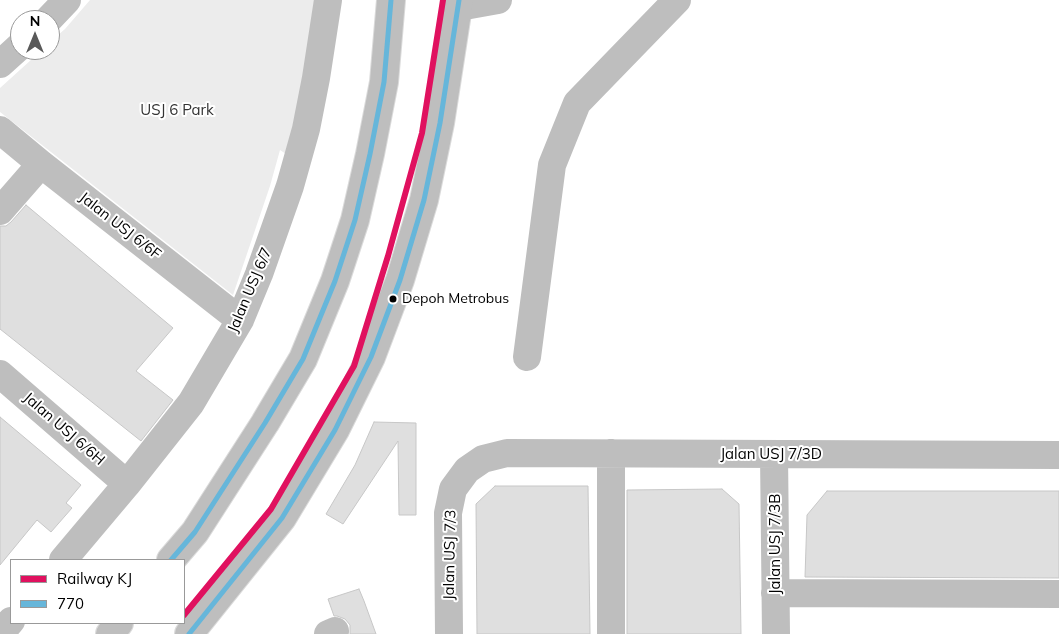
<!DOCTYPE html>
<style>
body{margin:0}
#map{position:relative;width:1059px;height:634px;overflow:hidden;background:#fff;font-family:Mulish,sans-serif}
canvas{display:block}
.legend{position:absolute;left:10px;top:559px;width:175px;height:65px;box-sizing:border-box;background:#fff;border:1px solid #999;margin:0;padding:6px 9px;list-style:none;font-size:15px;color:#000}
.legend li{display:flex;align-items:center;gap:10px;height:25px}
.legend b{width:25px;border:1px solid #999}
.north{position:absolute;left:10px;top:10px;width:50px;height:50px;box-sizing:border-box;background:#fff;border:1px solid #999;border-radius:50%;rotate:0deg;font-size:14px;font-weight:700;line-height:20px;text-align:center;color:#000}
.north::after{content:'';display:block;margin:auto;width:18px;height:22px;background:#595959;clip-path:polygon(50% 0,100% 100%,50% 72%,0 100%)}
</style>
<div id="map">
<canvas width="1059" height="634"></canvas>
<ul class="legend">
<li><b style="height:6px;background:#e0115f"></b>Railway KJ</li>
<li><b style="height:6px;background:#66b6da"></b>770</li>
</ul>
<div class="north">N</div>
</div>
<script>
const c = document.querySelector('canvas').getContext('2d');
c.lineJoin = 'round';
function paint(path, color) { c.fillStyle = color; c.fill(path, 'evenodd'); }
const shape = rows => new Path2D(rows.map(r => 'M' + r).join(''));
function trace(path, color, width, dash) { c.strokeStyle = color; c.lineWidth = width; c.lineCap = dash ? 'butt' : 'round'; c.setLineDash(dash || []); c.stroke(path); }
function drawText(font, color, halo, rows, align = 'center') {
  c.font = font + ' Mulish,sans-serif'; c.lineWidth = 4; c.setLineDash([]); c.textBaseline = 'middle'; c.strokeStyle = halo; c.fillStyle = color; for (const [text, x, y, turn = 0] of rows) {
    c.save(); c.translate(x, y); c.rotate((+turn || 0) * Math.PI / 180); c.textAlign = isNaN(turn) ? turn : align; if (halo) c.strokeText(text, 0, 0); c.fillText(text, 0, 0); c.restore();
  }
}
const green = shape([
 [90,0,321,0,289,156,280,150,270,186,233,295,0,112,0,88,42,50,50,50,50,42,65,29]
]);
const building = shape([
 [26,205,173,328,136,371,173,400,141,441,0,329,0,226,6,226,11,222,26,205],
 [0,417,81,485,66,503,72,508,51,532,37,520,0,565,0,417],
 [374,422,416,423,416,515,399,515,398,441,343,524,326,514,355,465,374,422],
 [495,486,588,486,590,634,477,634,476,504,495,486],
 [722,489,739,504,741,634,627,634,627,490,722,489],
 [827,491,1059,491,1059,578,805,577,807,515,827,491],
 [359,589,364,601,376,634,350,634,350,625,345,619,337,616,334,616,328,599,359,589]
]);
const minor = shape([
 [459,7,498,0],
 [48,20,67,0],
 [0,64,20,46],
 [0,130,41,164,240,320],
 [0,211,41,164],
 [527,357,552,165,577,103,677,0],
 [0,374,127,484],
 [611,453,611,634],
 [774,454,776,634],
 [63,560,127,484,191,403,240,320,259,274,290,186,306,129,316,78,328,0],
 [775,593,1059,594],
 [0,634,11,621],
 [328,634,335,631],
 [449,634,448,513,453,489,467,470,483,459,507,453,1059,455]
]);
const major = shape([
 [171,560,195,532,265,423,303,359,335,281,355,220,370,154,384,82,391,0],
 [110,634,119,623],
 [189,634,282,518,335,430,371,357,400,280,424,200,440,123,459,0]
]);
const bus1 = shape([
 [171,560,195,532,265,423,303,359,335,281,355,220,370,154,384,82,391,0],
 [189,634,282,518,335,430,371,357,400,280,424,200,440,123,459,0]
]);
const rail1 = shape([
 [184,615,271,509,354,366,388,256,422,133,443,0]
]);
const markers = [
 [393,299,4.5,"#000"]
];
const busNames = [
 ["Depoh Metrobus",402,299]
];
const parkNames = [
 ["USJ 6 Park",177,110]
];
const streetNames = [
 ["Jalan USJ 6/6F",120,226,38],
 ["Jalan USJ 6/7",250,290,-67],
 ["Jalan USJ 6/6H",64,429,41],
 ["Jalan USJ 7/3D",771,454],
 ["Jalan USJ 7/3B",775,544,-90],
 ["Jalan USJ 7/3",450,555,-89]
];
paint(green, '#ececec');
paint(building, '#dfdfdf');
trace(building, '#c7c7c7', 1);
trace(major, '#dbdbdb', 30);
trace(minor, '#bebebe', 28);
trace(major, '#bebebe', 28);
trace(bus1, '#66b6da', 5);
trace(rail1, '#e0115f', 6);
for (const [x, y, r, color] of markers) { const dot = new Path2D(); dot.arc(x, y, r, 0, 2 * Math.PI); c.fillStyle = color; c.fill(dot); trace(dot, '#fff', 2); }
drawText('14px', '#000', '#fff', busNames, 'left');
drawText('15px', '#333', '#fff', parkNames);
drawText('15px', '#000', '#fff', streetNames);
</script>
